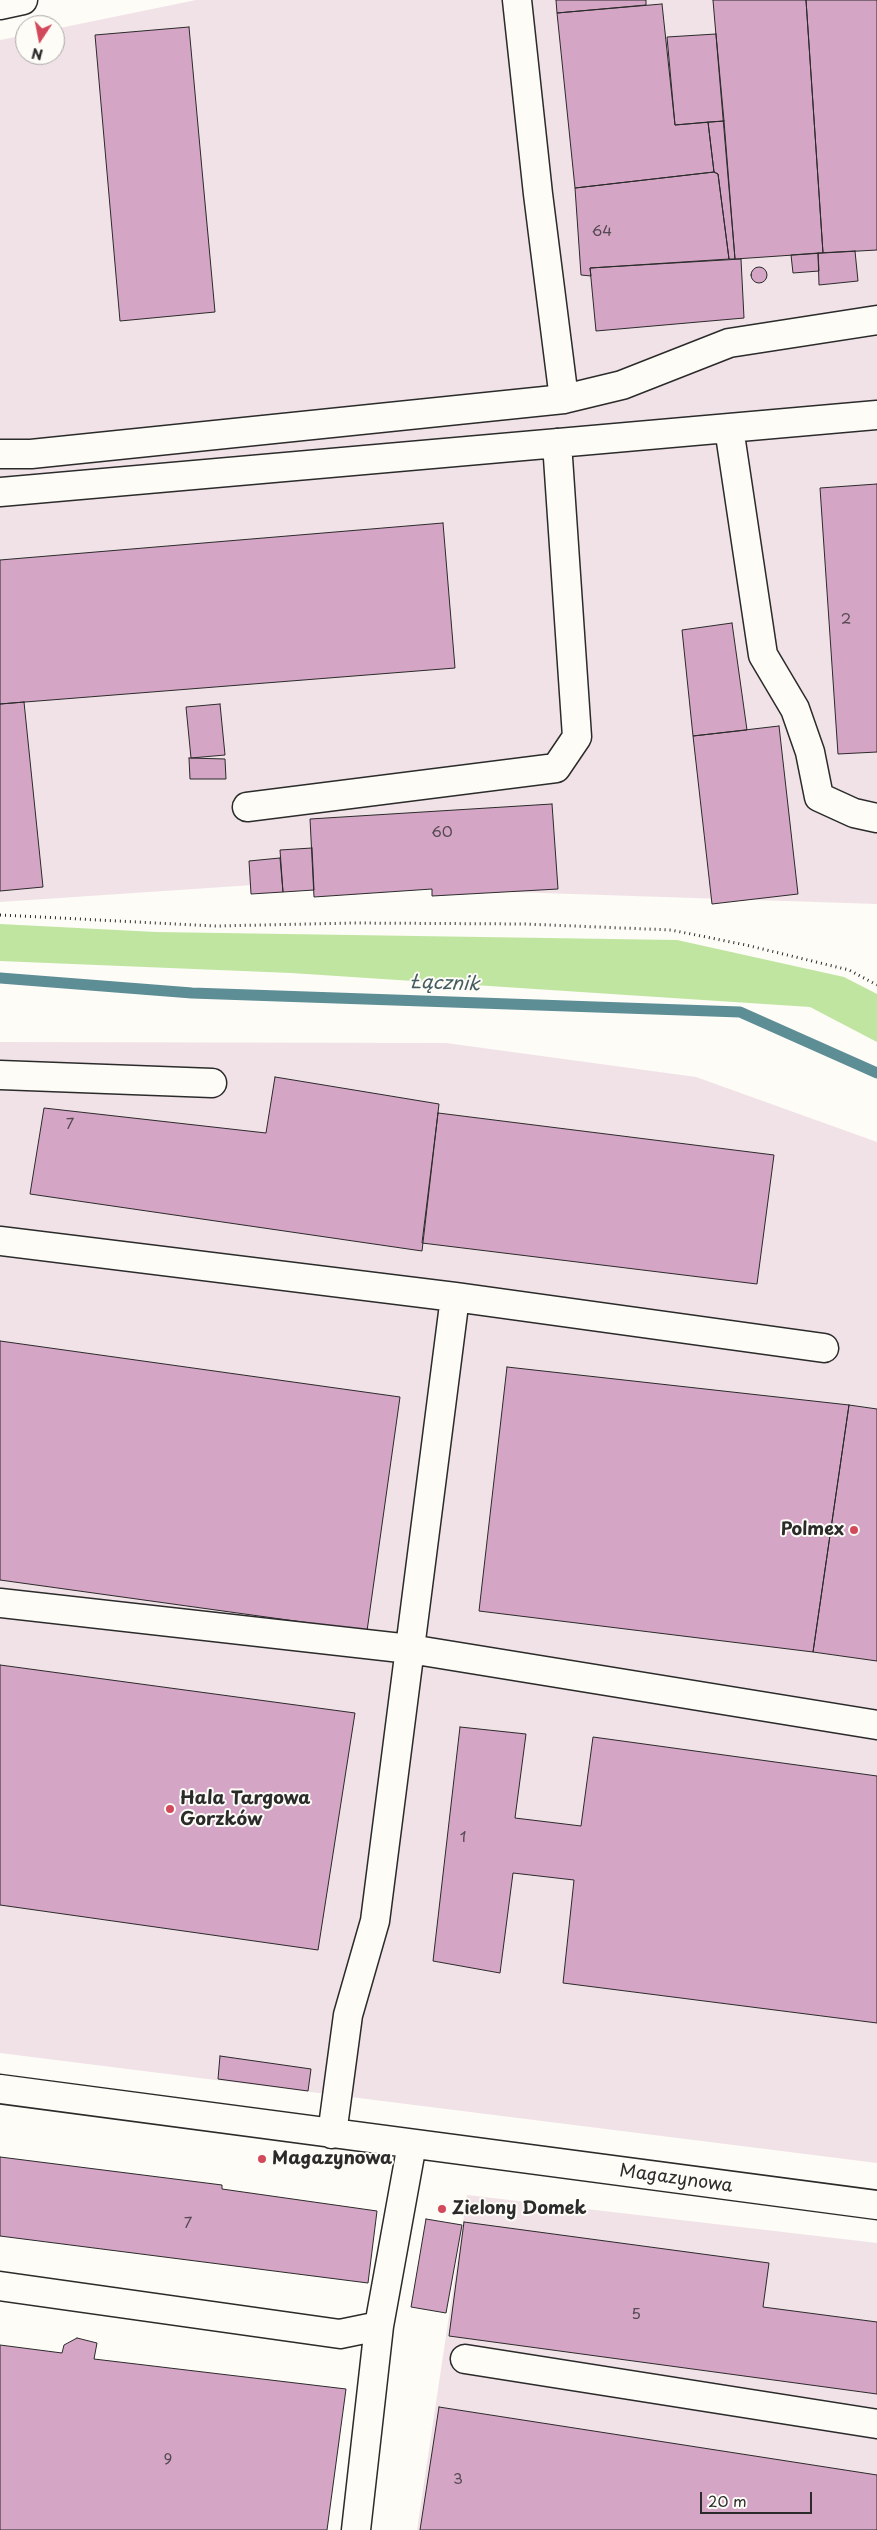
<!DOCTYPE html>
<meta charset="utf-8">
<style>
body{margin:0}
#map{position:relative;width:877px;height:2530px;overflow:hidden;background:#fdfcf7;font-family:"Playpen Sans",sans-serif}
canvas{display:block}
.north{position:absolute;left:15px;top:15px;width:50px;height:50px;box-sizing:border-box;background:#fdfcf7;border:1px solid #a9a8a5;border-radius:50%;rotate:191deg;font-size:14px;font-weight:700;line-height:20px;text-align:center;color:#2b2b2b}
.north::after{content:'';display:block;margin:auto;width:18px;height:22px;background:#d1495b;clip-path:polygon(50% 0,100% 100%,50% 72%,0 100%)}
.scale{position:absolute;left:700px;top:2492px;width:112px;height:22px;box-sizing:border-box;border:2px solid #2b2b2b;border-top:0;padding-left:6px;font-size:15px;line-height:18px;white-space:nowrap;color:#2b2b2b;-webkit-text-stroke:4px #fdfcf7;paint-order:stroke}
</style>
<div id="map">
<canvas width="877" height="2530"></canvas>
<div class="north">N</div>
<div class="scale">20 m</div>
</div>
<script>
const c = document.querySelector('canvas').getContext('2d');
c.lineJoin = 'round';
function paint(path, color) { c.fillStyle = color; c.fill(path, 'evenodd'); }
const shape = rows => new Path2D(rows.map(r => 'M' + r).join(''));
function trace(path, color, width, dash) { c.strokeStyle = color; c.lineWidth = width; c.lineCap = dash ? 'butt' : 'round'; c.setLineDash(dash || []); c.stroke(path); }
function drawText(font, color, halo, rows, align = 'center') {
  c.font = font + ' "Playpen Sans",sans-serif'; c.lineWidth = 4; c.setLineDash([]); c.textBaseline = 'middle'; c.strokeStyle = halo; c.fillStyle = color; for (const [text, x, y, turn = 0] of rows) {
    c.save(); c.translate(x, y); c.rotate((+turn || 0) * Math.PI / 180); c.textAlign = isNaN(turn) ? turn : align; if (halo) c.strokeText(text, 0, 0); c.fillText(text, 0, 0); c.restore();
  }
}
const built = shape([
 [196,0,877,0,877,904,268,884,0,902,0,40,25,35,25,55,55,55,55,29],
 [0,1042,446,1043,696,1077,877,1142,877,2163,0,2053],
 [467,2195,877,2243,877,2530,417,2530]
]);
const green = shape([
 [0,924,156,932,677,940,844,977,877,994,877,1042,810,1007,291,973,0,961]
]);
const stream = shape([
 [0,978,192,993,740,1012,877,1073]
]);
const building = shape([
 [556,0,646,0,646,5,557,13,556,0],
 [713,0,806,0,823,253,735,259,713,0],
 [806,0,877,0,877,250,823,253,806,0],
 [662,4,675,125,708,122,714,172,575,188,557,13,662,4],
 [189,27,215,312,120,321,95,35,189,27],
 [716,34,724,121,675,125,667,37,716,34],
 [724,121,735,259,729,259,718,174,714,172,708,122,724,121],
 [714,172,718,174,729,259,590,268,591,276,581,275,575,188,714,172],
 [855,251,858,281,819,285,818,253,855,251],
 [818,253,819,271,793,273,791,255,818,253],
 [741,259,744,318,596,331,590,268,741,259],
 '751 275a8 8 0 1 1 16 0a8 8 0 1 1-16 0Z',
 [877,484,877,752,838,754,820,488,877,484],
 [443,523,455,668,0,704,0,560,443,523],
 [732,623,747,730,693,736,682,630,732,623],
 [24,702,43,887,0,891,0,704,24,702],
 [220,704,225,755,191,758,186,707,220,704],
 [779,726,798,894,712,904,693,736,779,726],
 [189,758,225,759,226,779,190,779,189,758],
 [552,804,558,889,432,896,432,889,314,897,310,819,552,804],
 [312,848,314,890,283,892,280,850,312,848],
 [280,858,283,892,251,894,249,861,280,858],
 [275,1077,439,1104,422,1251,30,1194,44,1108,266,1133,275,1077],
 [438,1113,774,1155,757,1284,422,1243,438,1113],
 [0,1341,400,1397,367,1631,0,1580,0,1341],
 [507,1367,849,1405,813,1652,479,1611,507,1367],
 [849,1405,877,1409,877,1661,813,1652,849,1405],
 [0,1665,355,1713,318,1950,0,1905,0,1665],
 [460,1727,526,1734,515,1818,581,1826,593,1737,877,1776,877,2023,563,1983,574,1880,513,1873,500,1973,433,1961,460,1727],
 [220,2056,311,2069,308,2091,218,2079,220,2056],
 [0,2157,222,2185,222,2189,377,2211,368,2283,0,2236,0,2157],
 [426,2219,462,2225,446,2313,411,2307,426,2219],
 [464,2222,769,2263,763,2307,877,2322,877,2394,449,2336,464,2222],
 [77,2338,97,2343,94,2359,346,2389,327,2530,0,2530,0,2345,62,2353,64,2345,77,2338],
 [439,2407,877,2475,877,2530,420,2530,439,2407]
]);
const path = shape([
 [0,915,216,926,353,923,525,924,671,930,746,945,849,970,877,985]
]);
const minor = shape([
 [517,0,538,194,564,399],
 [0,5,23,0],
 [729,428,763,655,795,709,810,752,819,797,854,813,877,818],
 [0,454,31,454,564,399,622,385,729,343,877,320],
 [0,492,877,415],
 [247,807,556,768,577,737,557,443],
 [0,1075,212,1083],
 [0,1241,455,1297,824,1348],
 [0,1603,410,1649,877,1725],
 [0,2089,877,2205],
 [332,2134,348,2015,375,1921,455,1297],
 [0,2286,340,2334,379,2326,412,2144],
 [465,2359,877,2424],
 [356,2530,379,2326]
]);
const markers = [
 [854,1530,5,"#d1495b"],
 [170,1809,5,"#d1495b"],
 [262,2159,5,"#d1495b"],
 [442,2209,5,"#d1495b"]
];
const numberNames = [
 ["64",602,232],
 ["2",846,620],
 ["60",442,833],
 ["7",70,1125],
 ["1",463,1838],
 ["7",188,2224],
 ["5",636,2315],
 ["9",168,2460],
 ["3",458,2480]
];
const poiNames = [
 ["Polmex",844,1530,"right"],
 ["Hala Targowa",180,1799],
 ["Gorzków",180,1820],
 ["Magazynowa",272,2159],
 ["Zielony Domek",452,2209]
];
const streetNames = [
 ["Magazynowa",676,2179,8]
];
const waterNames = [
 ["Łącznik",445,984,2]
];
paint(built, '#f1e2e8');
paint(green, '#c0e5a0');
trace(stream, '#5d8d95', 11);
paint(building, '#d4a5c5');
trace(building, '#2b2b2b', 1);
trace(minor, '#2b2b2b', 31);
trace(path, '#2b2b2b', 3, [1, 4]);
trace(minor, '#fdfcf7', 28);
for (const [x, y, r, color] of markers) { const dot = new Path2D(); dot.arc(x, y, r, 0, 2 * Math.PI); c.fillStyle = color; c.fill(dot); trace(dot, '#fdfcf7', 2); }
drawText('15px', '#554a52', null, numberNames);
drawText('bold 18px', '#2b2b2b', '#fdfcf7', poiNames, 'left');
drawText('18px', '#2b2b2b', '#fdfcf7', streetNames);
drawText('italic 19px', '#445c60', '#fdfcf7', waterNames);
</script>
